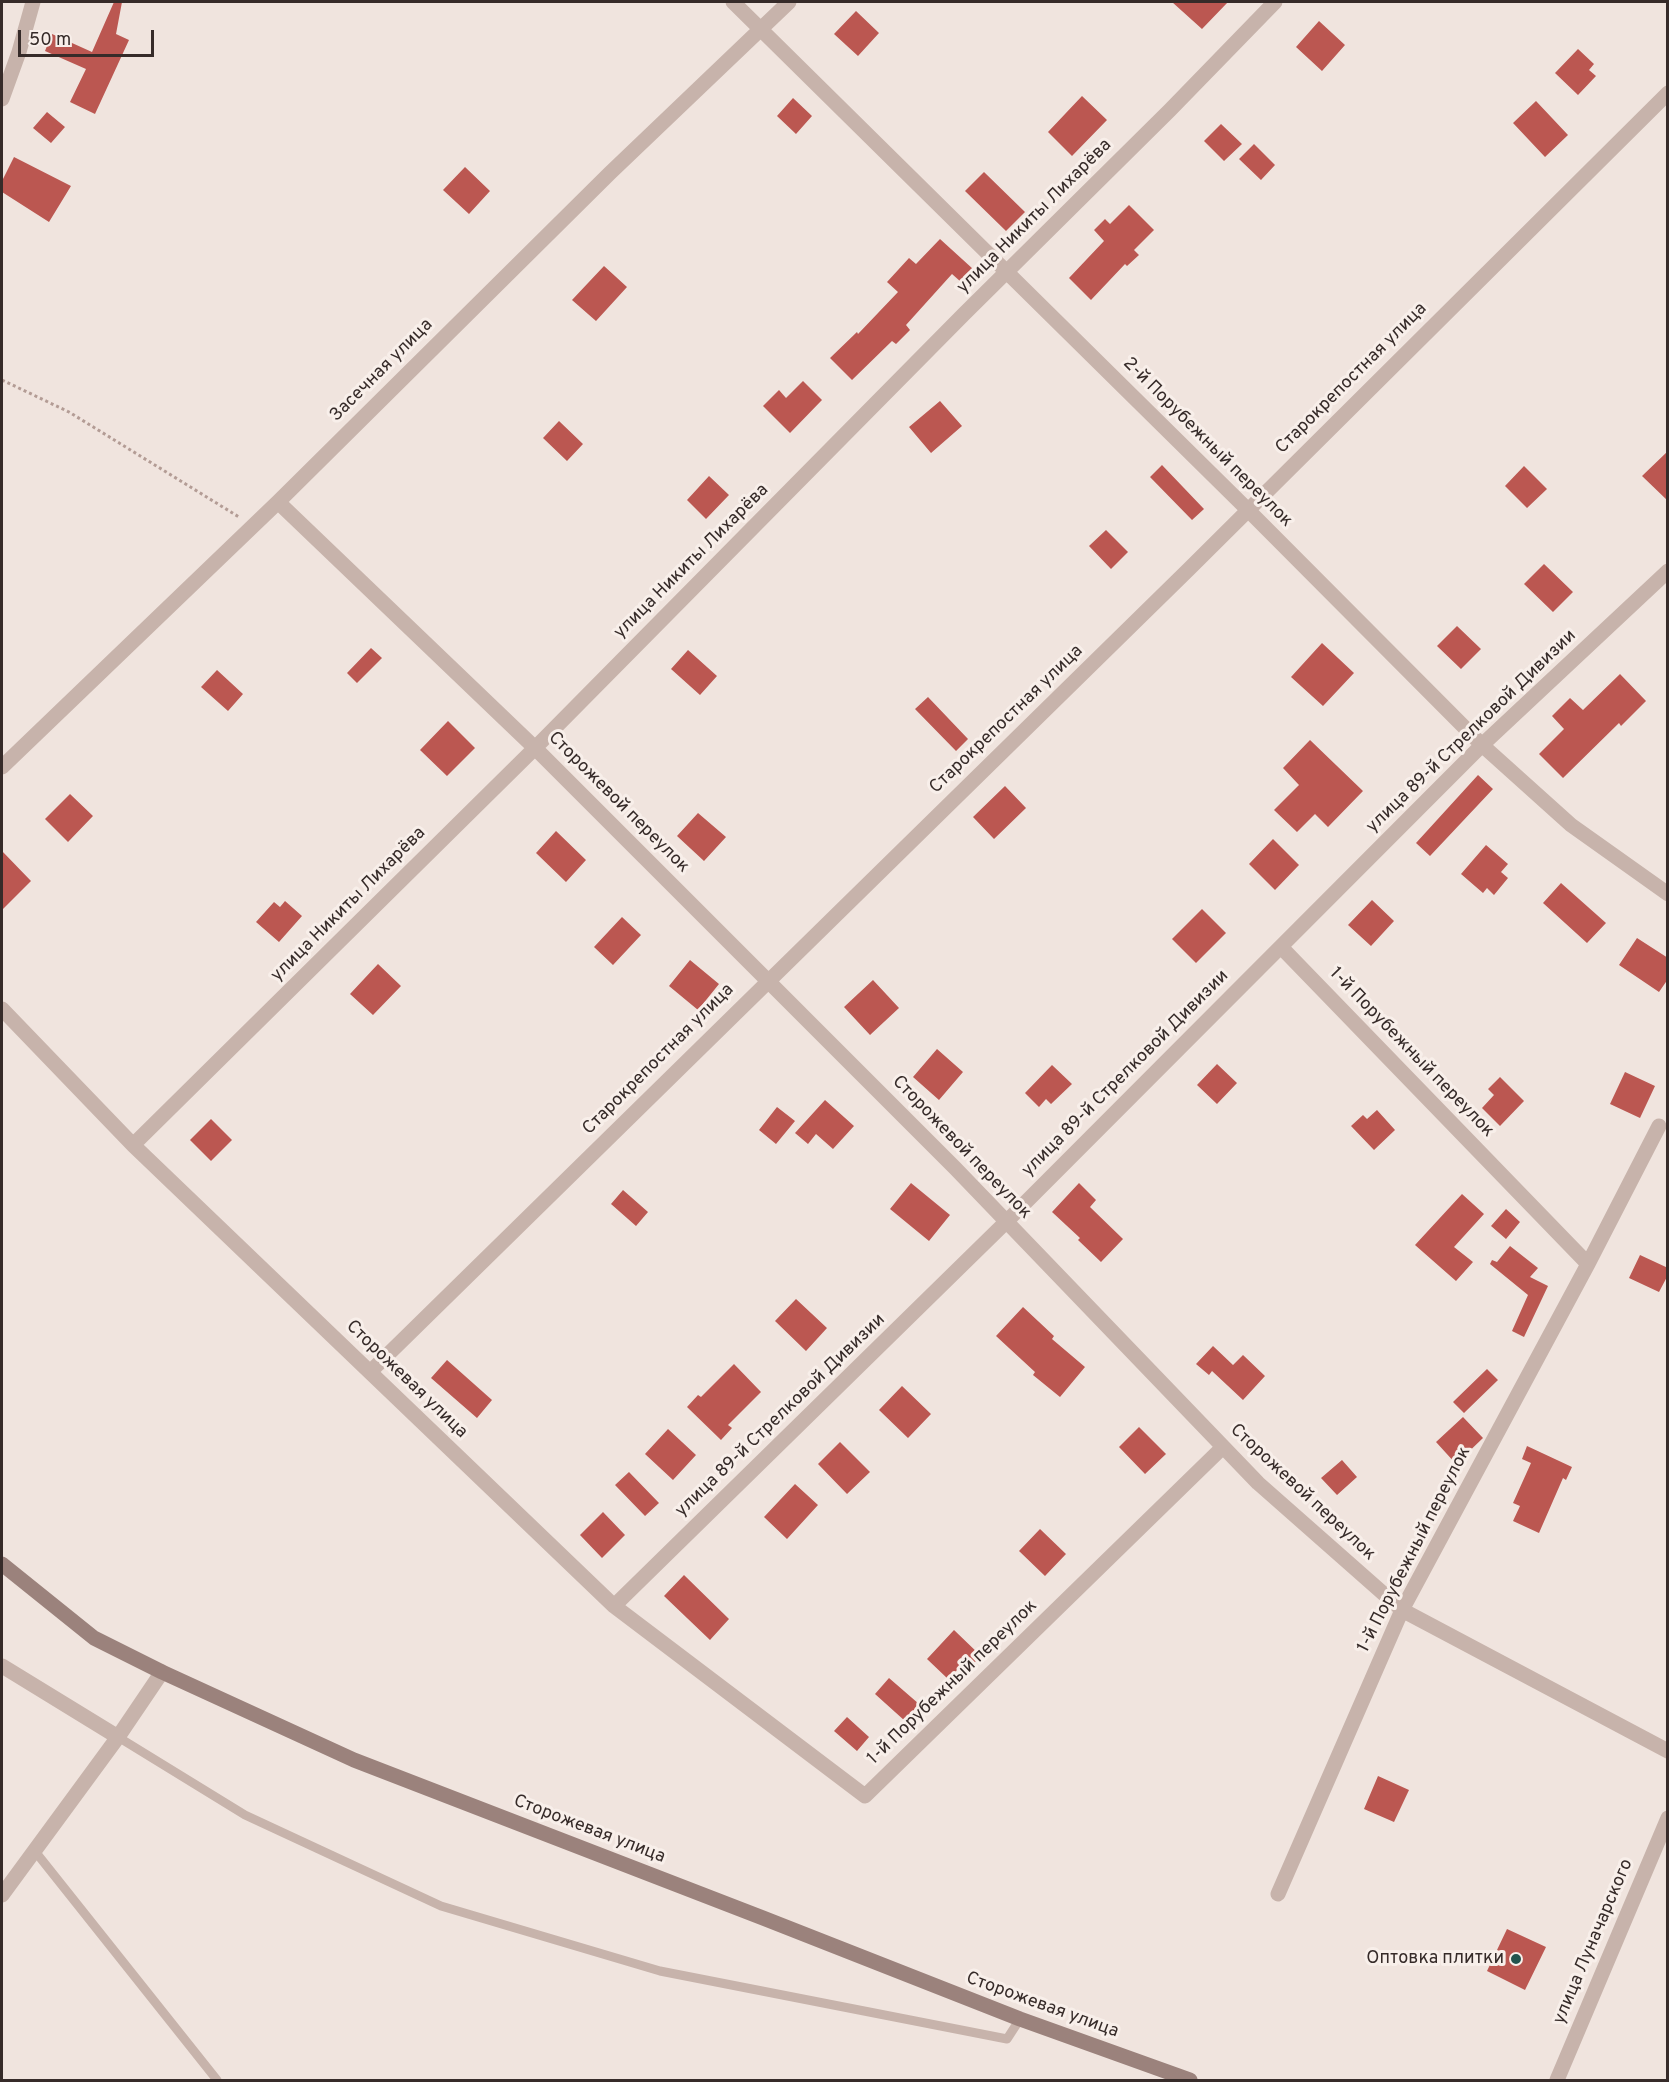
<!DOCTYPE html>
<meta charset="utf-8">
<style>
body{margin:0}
#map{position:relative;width:1669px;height:2082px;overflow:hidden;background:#f0e4de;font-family:Overpass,sans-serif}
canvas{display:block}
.frame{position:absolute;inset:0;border:3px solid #362b29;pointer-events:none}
.scale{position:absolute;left:18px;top:30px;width:136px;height:27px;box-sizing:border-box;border:3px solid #362b29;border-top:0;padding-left:8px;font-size:18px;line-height:21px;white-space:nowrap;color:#362b29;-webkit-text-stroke:4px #f8efea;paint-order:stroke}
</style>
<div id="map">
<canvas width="1669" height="2082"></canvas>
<div class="frame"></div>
<div class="scale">50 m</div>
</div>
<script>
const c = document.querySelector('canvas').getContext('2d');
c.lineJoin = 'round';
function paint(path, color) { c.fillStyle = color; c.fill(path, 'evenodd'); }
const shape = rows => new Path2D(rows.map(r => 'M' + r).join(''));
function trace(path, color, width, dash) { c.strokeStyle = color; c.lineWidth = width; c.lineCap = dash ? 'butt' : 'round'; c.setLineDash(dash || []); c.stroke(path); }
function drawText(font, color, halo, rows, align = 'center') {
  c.font = font + ' Overpass,sans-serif'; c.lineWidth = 6; c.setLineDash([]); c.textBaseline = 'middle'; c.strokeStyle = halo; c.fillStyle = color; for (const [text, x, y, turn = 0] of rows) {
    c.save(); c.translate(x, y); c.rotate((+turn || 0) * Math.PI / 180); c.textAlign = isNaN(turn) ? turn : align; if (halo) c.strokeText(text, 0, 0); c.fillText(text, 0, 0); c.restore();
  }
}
const building = shape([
 [114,2,122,2,116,34,129,40,95,114,70,102,86,69,45,51,52,34,92,52],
 [1172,2,1228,2,1202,29],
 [856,11,879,33,858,56,834,34],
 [1319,21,1345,45,1322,71,1296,47],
 [1578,49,1594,64,1589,70,1596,76,1578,95,1555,73],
 [1082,96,1107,120,1072,156,1048,132],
 [793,98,812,116,796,134,777,116],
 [1536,101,1568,135,1545,157,1513,123],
 [47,112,65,127,51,143,33,128],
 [1221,124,1242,144,1224,161,1204,141],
 [1254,144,1275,165,1261,180,1239,159],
 [14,157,71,186,49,222,2,192,2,181],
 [465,167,490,191,469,214,443,190],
 [984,172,1025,212,1006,231,965,191],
 [1129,205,1154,230,1134,250,1139,255,1127,266,1125,264,1091,300,1069,278,1104,241,1094,230,1105,219,1110,224],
 [940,239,973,269,961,282,952,274,906,325,910,330,896,344,892,341,852,380,830,358,857,332,858,334,898,292,887,282,909,258,916,264],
 [604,266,627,287,596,321,572,300],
 [803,381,822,400,790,433,763,406,779,390,786,398],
 [940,401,962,426,931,453,909,427],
 [559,421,583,444,567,461,543,438],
 [1668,451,1668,501,1642,476],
 [1162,465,1204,509,1192,520,1150,477],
 [1524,466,1547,489,1527,508,1505,486],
 [709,476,729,495,706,519,687,500],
 [1106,530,1128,552,1111,569,1089,546],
 [1544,564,1573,592,1553,612,1524,584],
 [1457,626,1481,649,1461,669,1437,646],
 [1322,643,1354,673,1323,706,1291,677],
 [371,648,382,658,357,683,347,673],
 [688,650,717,676,700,695,671,669],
 [217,670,243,694,228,711,201,687],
 [1620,674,1646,701,1621,726,1619,723,1563,778,1539,754,1564,729,1552,716,1570,698,1583,710],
 [928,697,968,739,956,751,915,709],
 [448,721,475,748,447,776,420,750],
 [1310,740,1363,791,1328,827,1315,814,1297,832,1274,810,1299,785,1283,768],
 [1478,775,1493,789,1430,856,1416,843],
 [1005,786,1026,808,994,839,973,817],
 [70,794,93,816,68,842,45,819],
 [698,813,726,837,704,861,677,836],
 [556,831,586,860,566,882,536,853],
 [1273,839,1299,865,1275,890,1249,864],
 [1486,845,1508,864,1501,872,1508,878,1494,895,1487,888,1483,893,1461,874],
 [2,851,31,881,2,910],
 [1561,883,1606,923,1587,943,1543,903],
 [1372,900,1394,921,1371,946,1348,925],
 [285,901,302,916,279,942,256,922,274,902,280,907],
 [1202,909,1226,933,1196,963,1172,939],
 [622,917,641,935,613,965,594,947],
 [1637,938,1668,958,1668,979,1659,992,1619,965],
 [690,960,719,984,698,1010,669,986],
 [378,964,401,986,373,1015,350,994],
 [873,980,899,1008,870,1035,844,1007],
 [937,1049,963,1072,939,1100,913,1077],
 [1217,1064,1237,1083,1217,1104,1197,1085],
 [1052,1065,1072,1084,1051,1104,1046,1099,1039,1107,1025,1093],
 [1625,1072,1655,1086,1640,1118,1610,1104],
 [1500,1077,1524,1101,1500,1126,1482,1108,1494,1095,1488,1089],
 [825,1100,854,1126,833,1149,816,1134,808,1144,795,1133],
 [777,1107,795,1121,776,1144,759,1130],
 [1377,1110,1395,1130,1374,1150,1351,1126,1363,1115,1367,1119],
 [211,1119,232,1140,211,1161,190,1140],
 [911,1183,950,1215,929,1241,890,1209],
 [1079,1183,1096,1200,1090,1207,1123,1239,1101,1262,1078,1240,1080,1238,1052,1212],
 [623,1190,648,1212,636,1226,611,1204],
 [1462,1194,1484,1214,1454,1247,1473,1262,1456,1281,1415,1245],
 [1506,1209,1520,1222,1506,1239,1491,1226],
 [1510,1246,1538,1268,1530,1277,1548,1286,1524,1337,1512,1331,1528,1295,1490,1264,1492,1260,1497,1262],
 [1640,1255,1668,1268,1668,1275,1659,1292,1629,1278],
 [796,1299,827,1328,806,1351,775,1321],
 [1023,1307,1054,1336,1052,1339,1085,1367,1060,1397,1033,1375,1035,1372,996,1336],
 [1213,1346,1233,1365,1243,1355,1265,1376,1243,1400,1212,1371,1209,1375,1196,1364],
 [447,1360,492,1400,477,1418,431,1378],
 [734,1364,761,1392,728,1425,732,1428,721,1440,687,1407,698,1395,701,1397],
 [1487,1369,1498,1380,1464,1413,1453,1402],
 [902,1386,931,1414,908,1438,879,1410],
 [1463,1417,1483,1438,1456,1464,1436,1442],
 [1139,1427,1166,1454,1145,1474,1119,1447],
 [668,1429,696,1455,673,1480,645,1454],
 [840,1442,870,1472,847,1494,818,1464],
 [1527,1446,1572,1467,1566,1480,1563,1478,1539,1533,1513,1521,1520,1506,1513,1503,1531,1463,1522,1459],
 [1342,1460,1357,1477,1337,1495,1321,1478],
 [629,1472,659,1503,645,1516,615,1485],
 [795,1484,818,1505,787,1539,764,1517],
 [603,1512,625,1535,602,1558,580,1535],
 [1040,1529,1066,1554,1045,1576,1019,1551],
 [684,1575,729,1619,710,1640,664,1596],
 [954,1630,981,1656,970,1667,965,1662,948,1679,927,1659],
 [889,1678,919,1704,905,1721,875,1694],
 [847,1717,869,1737,857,1751,834,1731],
 [1378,1776,1409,1790,1394,1822,1364,1809],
 [1507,1929,1546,1947,1525,1990,1487,1971]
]);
const path = shape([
 [2,380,69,412,239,517]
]);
const service = shape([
 [118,1737,245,1815,441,1906,660,1971,1007,2039,1020,2019],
 [34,1850,217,2080]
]);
const minor = shape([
 [733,2,1248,510,1482,745,1571,825,1668,894],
 [2,99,19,52,33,2],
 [278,502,535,748,955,1168,1258,1483,1402,1610,1668,1751],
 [2,767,278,502,610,173,789,2],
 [1281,947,1588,1264],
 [2,1009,133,1145,614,1606,865,1796,1223,1447],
 [133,1145,535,748,964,314,1170,110,1275,2],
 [370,1372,1188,570,1668,93],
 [614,1606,1006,1222,1482,745,1668,571],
 [2,1666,118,1737],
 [1278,1894,1402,1610,1588,1264,1659,1126],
 [2,1895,118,1737,162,1672],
 [1557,2080,1668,1818]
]);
const secondary = shape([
 [2,1564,94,1638,162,1672,354,1760,763,1918,1020,2019,1190,2080]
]);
const markers = [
 [1516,1959,6,"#22534e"]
];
const streetNames = [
 ["улица Никиты Лихарёва",1035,217,-45],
 ["Засечная улица",382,371,-45],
 ["Старокрепостная улица",1352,379,-45],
 ["2-й Порубежный переулок",1207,443,45],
 ["улица Никиты Лихарёва",692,562,-45],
 ["Старокрепостная улица",1007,720,-44],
 ["улица 89-й Стрелковой Дивизии",1472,732,-44],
 ["Сторожевой переулок",618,803,45],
 ["улица Никиты Лихарёва",349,905,-45],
 ["1-й Порубежный переулок",1411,1053,46],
 ["Старокрепостная улица",659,1060,-45],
 ["улица 89-й Стрелковой Дивизии",1126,1074,-45],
 ["Сторожевой переулок",961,1148,46],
 ["Сторожевая улица",406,1380,44],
 ["улица 89-й Стрелковой Дивизии",781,1416,-44],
 ["Сторожевой переулок",1302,1493,43],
 ["1-й Порубежный переулок",1415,1550,-63],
 ["1-й Порубежный переулок",953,1683,-44],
 ["Сторожевая улица",589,1830,21],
 ["улица Луначарского",1594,1942,-67],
 ["Сторожевая улица",1042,2006,20]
];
const poiNames = [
 ["Оптовка плитки",1504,1959]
];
paint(building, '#bb5751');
trace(path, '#b39c95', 3, [3, 3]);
trace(service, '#c7b3ab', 9);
trace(minor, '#c7b3ab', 15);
trace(secondary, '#9b827c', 15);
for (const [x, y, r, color] of markers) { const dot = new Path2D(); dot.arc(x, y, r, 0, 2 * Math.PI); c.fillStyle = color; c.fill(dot); trace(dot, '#f8efea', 2); }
drawText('18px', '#362b29', '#f8efea', streetNames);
drawText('18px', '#362b29', '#f8efea', poiNames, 'right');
</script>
